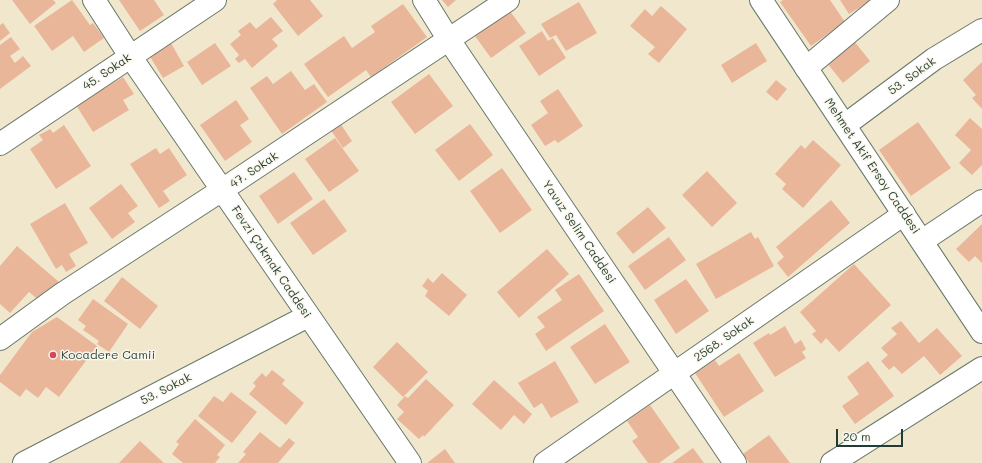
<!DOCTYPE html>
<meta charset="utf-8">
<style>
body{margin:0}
#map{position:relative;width:982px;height:463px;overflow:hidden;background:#f1e7cc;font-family:Mali,sans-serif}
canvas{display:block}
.scale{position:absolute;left:836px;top:429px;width:67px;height:18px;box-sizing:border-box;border:2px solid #1f3d34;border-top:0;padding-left:5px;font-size:12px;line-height:14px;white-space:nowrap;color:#1f3d34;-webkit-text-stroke:3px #fbf7ec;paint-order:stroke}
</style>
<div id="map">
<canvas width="982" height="463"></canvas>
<div class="scale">20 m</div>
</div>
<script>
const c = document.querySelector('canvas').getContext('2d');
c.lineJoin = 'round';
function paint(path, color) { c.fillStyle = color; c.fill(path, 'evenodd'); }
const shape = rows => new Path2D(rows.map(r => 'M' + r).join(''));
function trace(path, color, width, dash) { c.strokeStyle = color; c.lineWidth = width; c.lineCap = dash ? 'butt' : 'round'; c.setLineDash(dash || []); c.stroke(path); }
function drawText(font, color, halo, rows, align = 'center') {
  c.font = font + ' Mali,sans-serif'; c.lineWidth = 3; c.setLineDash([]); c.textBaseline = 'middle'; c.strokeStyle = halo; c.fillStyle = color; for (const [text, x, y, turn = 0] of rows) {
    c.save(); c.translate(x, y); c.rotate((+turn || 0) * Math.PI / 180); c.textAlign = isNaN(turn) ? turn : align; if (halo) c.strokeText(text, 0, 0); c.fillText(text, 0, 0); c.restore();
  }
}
const building = shape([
 [12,0,53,0,56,3,30,24],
 [72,0,90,25,93,23,104,38,84,52,73,36,52,51,34,26],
 [119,0,154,0,164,15,140,31],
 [277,0,310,0,323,16,298,36,273,4],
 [442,0,456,0,448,7],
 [783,0,830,0,845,22,811,46,780,2],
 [840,0,872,0,849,14],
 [579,2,597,33,566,51,556,35,550,38,541,24],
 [403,4,427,37,371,77,366,70,328,97,304,64,344,36,352,48,375,32,371,26],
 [661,6,687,29,659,63,648,54,655,47,630,26,645,9,652,16],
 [507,7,526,33,491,58,472,32],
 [271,17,283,31,272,39,278,46,252,68,245,59,239,63,235,59,239,55,230,44,241,35,238,31,250,22,256,29],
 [3,23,10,33,0,41,0,25],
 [542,31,548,41,553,38,566,58,539,76,519,46],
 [11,37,20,49,10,56,15,63,23,56,31,66,0,89,0,45],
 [854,41,870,61,843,83,827,63],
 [171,43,184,66,163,78,149,55],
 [215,43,231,66,202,85,187,62],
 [756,43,767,61,732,83,721,65],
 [982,62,982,109,972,98,976,95,963,80],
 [291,71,305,90,314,84,327,102,282,134,250,88,267,76,273,84],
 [429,74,453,106,415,134,391,102],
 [123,77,134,94,123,100,129,110,93,132,76,105],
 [776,80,787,89,777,101,766,92],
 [558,89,583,126,558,143,555,140,545,146,531,125,548,113,540,101],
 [236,100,249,119,240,125,252,142,225,161,200,125],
 [970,118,982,129,982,165,972,175,959,163,971,150,955,135],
 [918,122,951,168,911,196,879,150],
 [340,123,352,141,343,148,330,129],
 [470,124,493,155,459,181,435,150],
 [64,125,91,166,56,189,30,149,43,140,39,135,50,129,53,133],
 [335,138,359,171,329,192,305,159],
 [813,140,841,165,803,208,782,189,786,184,775,174,801,145,805,149],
 [156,148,160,154,169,148,187,175,163,191,170,201,159,208,130,164],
 [502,168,532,210,500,233,470,191],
 [707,171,737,203,712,227,682,195],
 [294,172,313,199,278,224,259,196],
 [121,184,138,206,128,213,135,222,112,239,89,208],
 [324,199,347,231,313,255,290,223],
 [831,200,850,223,788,277,777,263,784,257,776,247],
 [65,203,88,243,69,254,76,266,66,272,62,265,56,269,30,224],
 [648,207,666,228,633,254,616,233],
 [982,224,982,263,975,256,969,262,956,249],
 [751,232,755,239,758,237,774,266,716,299,696,264],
 [669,237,686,260,645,290,628,266],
 [17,246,59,282,41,302,29,292,10,313,0,304,0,266],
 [547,249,569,274,519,318,497,292],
 [854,264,891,305,839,352,826,338,821,344,812,334,816,331,800,312],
 [442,273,467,295,449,316,425,296,428,291,422,286,428,278,433,283],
 [579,274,604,311,546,351,535,334,545,327,537,317,562,300,555,290],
 [122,277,158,306,140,329,104,301],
 [686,279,709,311,676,334,654,300],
 [93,299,128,324,109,352,97,344,99,341,83,330,86,326,78,320],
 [57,317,97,346,59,397,46,387,38,398,26,389,20,397,0,382,0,375,32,332],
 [901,321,919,343,937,328,962,356,940,375,924,356,902,374,894,366,889,370,881,361,888,355,881,348,897,334,891,328],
 [605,324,630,362,595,384,570,347],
 [785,326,795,344,801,340,806,349,802,352,806,358,775,377,753,343,769,333,770,335],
 [397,342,428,372,403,397,373,367],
 [739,353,764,391,724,417,695,373,715,360,719,366],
 [555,361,579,402,551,418,542,403,534,408,518,383],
 [868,361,894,396,855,424,842,406,859,394,847,377],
 [272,370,285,380,282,384,304,403,286,425,249,394,256,386,253,383,262,373,266,377],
 [426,379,454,405,424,437,423,435,419,439,397,419,404,412,397,405,405,396,408,398],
 [494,380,532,414,524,424,514,415,501,430,472,404],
 [231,392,257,412,232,443,198,416,214,396,223,402],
 [650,405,680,448,659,463,648,463,632,441,638,437,627,421],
 [195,419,225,445,217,455,220,457,215,463,183,463,172,454,179,444,176,442],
 [260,432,280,448,289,438,295,443,278,463,238,463,246,454,243,452],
 [769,435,790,463,749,463,743,454],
 [140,441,164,463,119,463],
 [693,448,704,463,672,463],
 [445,449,455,463,427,463]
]);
const minor = shape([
 [94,0,130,56,410,463],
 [424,0,449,40,735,463],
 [806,68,888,0],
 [845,125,934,59,982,30],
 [0,144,215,0],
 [922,241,982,201],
 [0,339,62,294,222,190,508,0],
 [24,463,308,316],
 [545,463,904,214],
 [832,463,982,368]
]);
const tertiary = shape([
 [761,0,982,332]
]);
const markers = [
 [53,355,4,"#d1495b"]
];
const streetNames = [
 ["45. Sokak",107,72,-34],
 ["53. Sokak",912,76,-36],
 ["Mehmet Akif Ersoy Caddesi",872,166,56],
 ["47. Sokak",254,170,-34],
 ["Yavuz Selim Caddesi",579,232,56],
 ["Fevzi Çakmak Caddesi",271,262,56],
 ["2568. Sokak",724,339,-35],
 ["53. Sokak",166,389,-27]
];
const poiNames = [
 ["Kocadere Camii",61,355]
];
paint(building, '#eab69a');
trace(minor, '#687869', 24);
trace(tertiary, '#687869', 24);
trace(minor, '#fff', 22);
trace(tertiary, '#fff', 22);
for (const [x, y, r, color] of markers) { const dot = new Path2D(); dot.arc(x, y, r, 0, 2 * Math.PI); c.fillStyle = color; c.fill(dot); trace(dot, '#fbf7ec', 1.5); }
drawText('12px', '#1f3d34', '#fbf7ec', streetNames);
drawText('12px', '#1f3d34', '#fbf7ec', poiNames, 'left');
</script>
